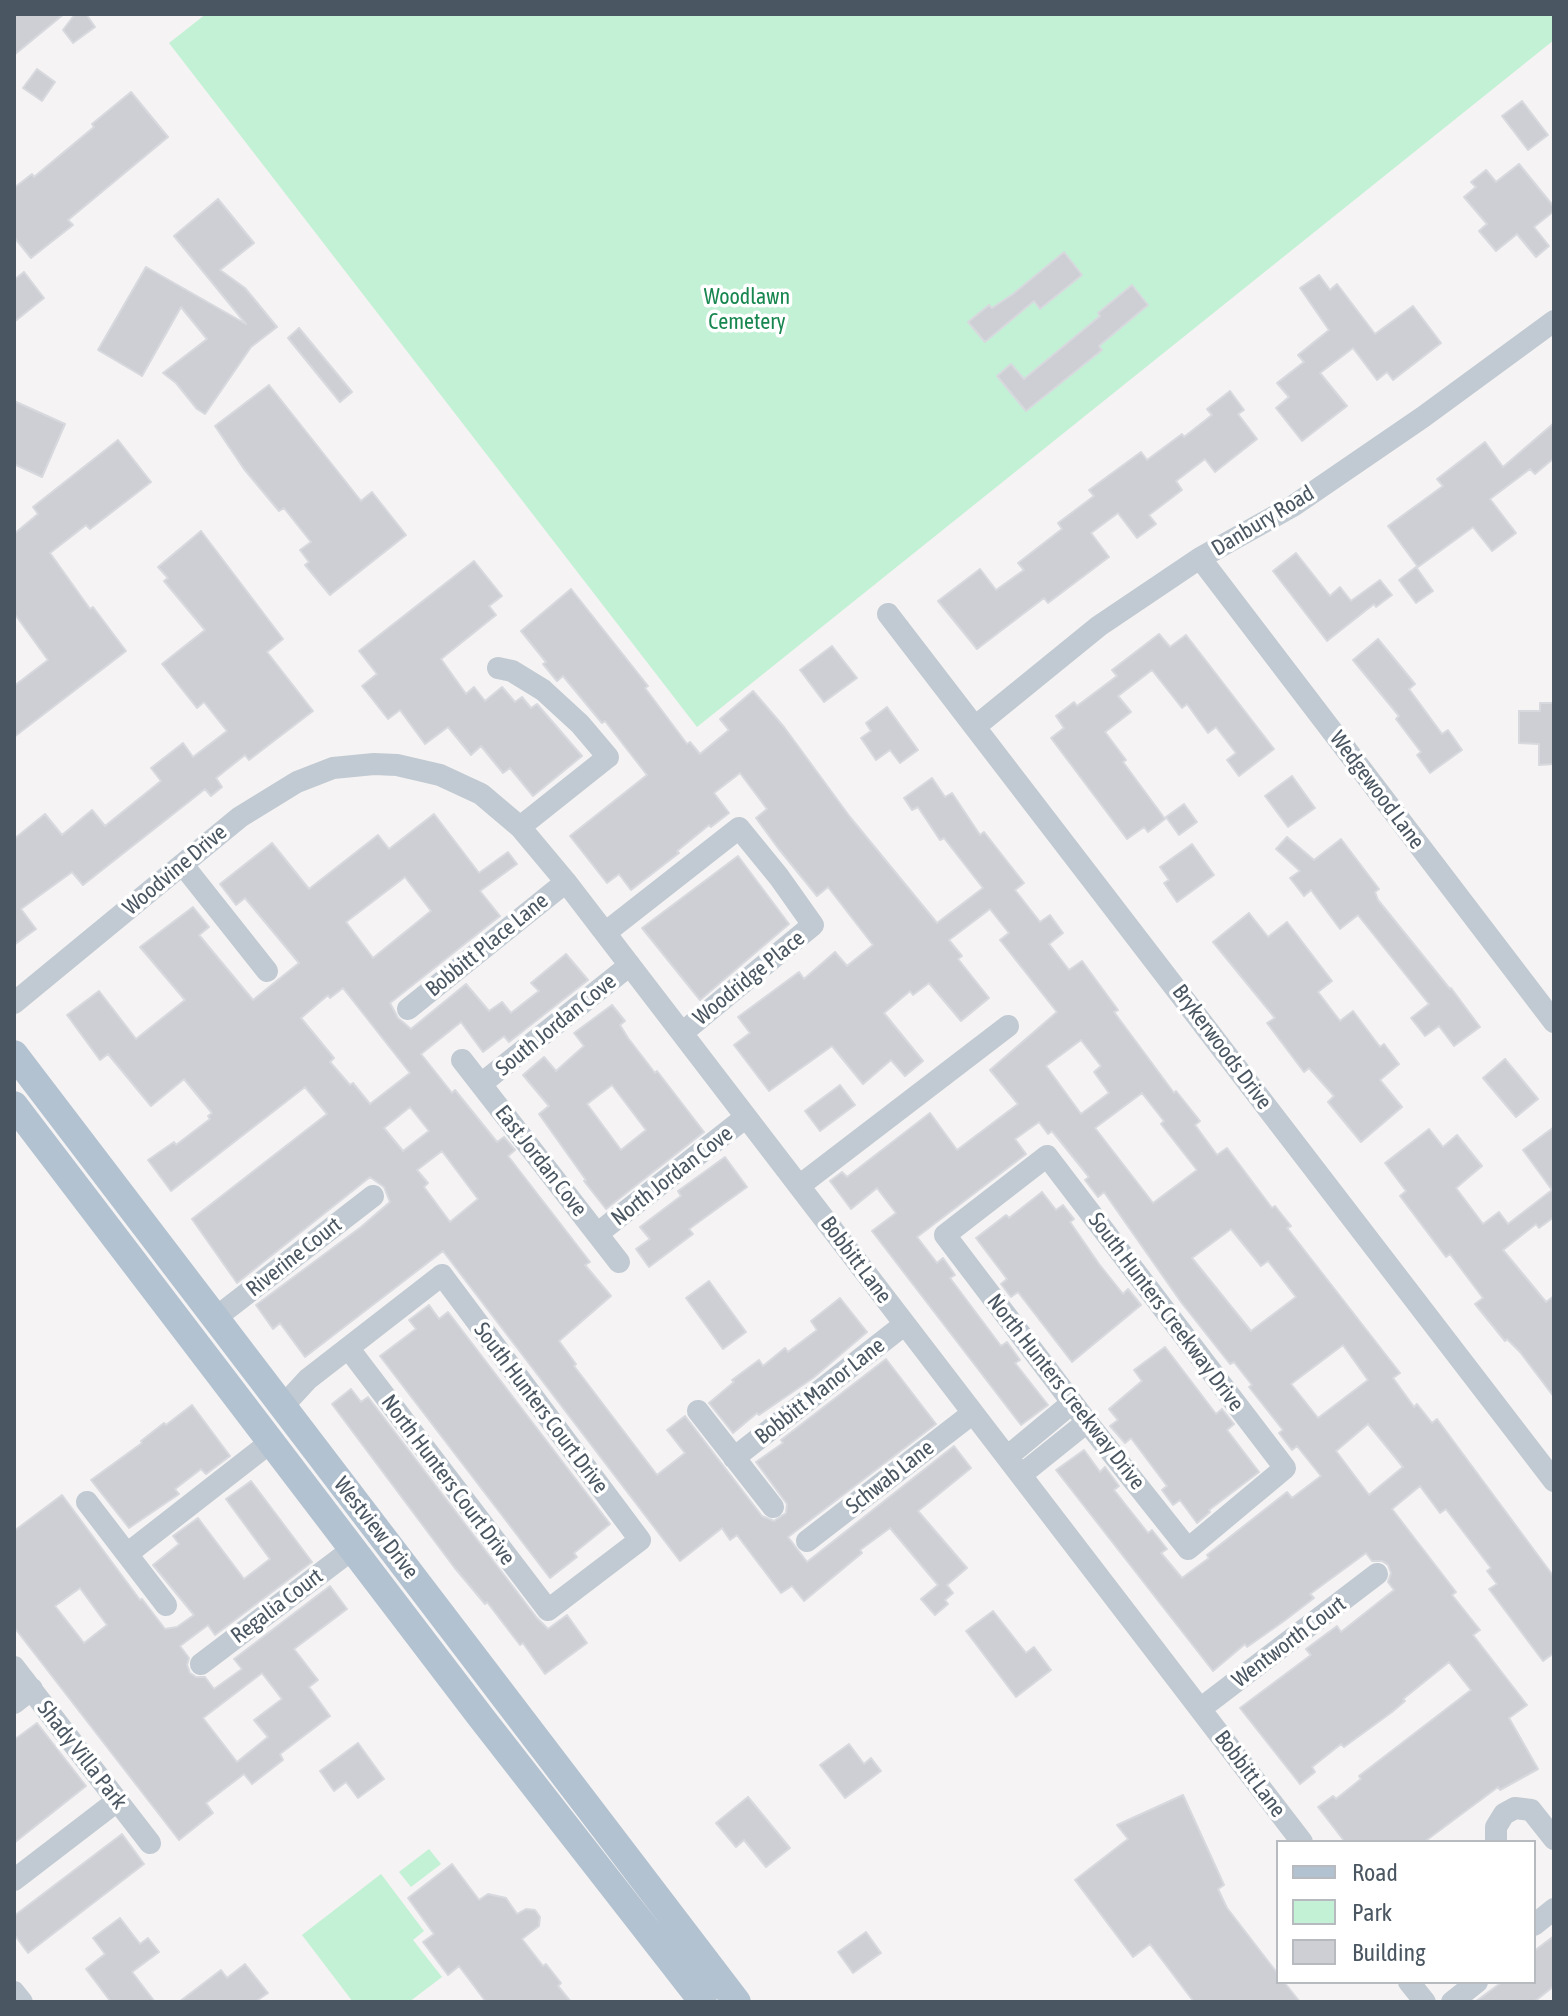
<!DOCTYPE html>
<style>
body{margin:0}
#map{position:relative;width:1568px;height:2016px;overflow:hidden;background:#f5f3f3;font-family:"Asap Condensed",sans-serif}
canvas{display:block}
.frame{position:absolute;inset:0;border:16px solid #4a5661;pointer-events:none}
.legend{position:absolute;left:1276px;top:1840px;width:260px;height:144px;box-sizing:border-box;background:#fff;border:2px solid #b7bbc0;margin:0;padding:10px 14px;list-style:none;font-size:24px;color:#4a5661}
.legend li{display:flex;align-items:center;gap:16px;height:40px}
.legend b{width:40px;border:2px solid #b7bbc0}
</style>
<div id="map">
<canvas width="1568" height="2016"></canvas>
<div class="frame"></div>
<ul class="legend">
<li><b style="height:10px;background:#b3c2d1"></b>Road</li>
<li><b style="height:22px;background:#c3f1d5"></b>Park</li>
<li><b style="height:22px;background:#cdcfd5"></b>Building</li>
</ul>
</div>
<script>
const c = document.querySelector('canvas').getContext('2d');
c.lineJoin = 'round';
function paint(path, color) { c.fillStyle = color; c.fill(path, 'evenodd'); }
const shape = rows => new Path2D(rows.map(r => 'M' + r).join(''));
function trace(path, color, width, dash) { c.strokeStyle = color; c.lineWidth = width; c.lineCap = dash ? 'butt' : 'round'; c.setLineDash(dash || []); c.stroke(path); }
function drawText(font, color, halo, rows, align = 'center') {
  c.font = font + ' "Asap Condensed",sans-serif'; c.lineWidth = 7; c.setLineDash([]); c.textBaseline = 'middle'; c.strokeStyle = halo; c.fillStyle = color; for (const [text, x, y, turn = 0] of rows) {
    c.save(); c.translate(x, y); c.rotate((+turn || 0) * Math.PI / 180); c.textAlign = isNaN(turn) ? turn : align; if (halo) c.strokeText(text, 0, 0); c.fillText(text, 0, 0); c.restore();
  }
}
const green = shape([
 [206,14,1554,14,1554,40,697,727,169,43],
 [429,1849,441,1864,411,1887,399,1872],
 [381,1874,424,1931,413,1940,442,1977,409,2002,353,2002,302,1935]
]);
const building = shape([
 [14,14,64,14,14,55,14,14],
 [75,14,86,14,95,27,73,43,63,30,75,14],
 [37,69,55,82,42,101,23,88,37,69],
 [131,92,168,137,68,220,73,225,31,258,14,237,14,188,32,174,34,177,94,127,92,124,131,92],
 [1522,101,1548,135,1528,150,1502,116,1522,101],
 [1519,164,1554,207,1554,211,1534,227,1549,246,1536,257,1517,234,1496,251,1479,231,1487,224,1464,197,1476,187,1471,182,1486,170,1496,182,1519,164],
 [218,199,254,243,220,270,245,288,277,327,251,347,205,414,197,409,176,383,163,373,207,339,181,307,142,376,98,350,146,267,246,324,174,236,218,199],
 [1064,252,1082,275,1040,309,1034,301,985,342,968,322,989,305,992,308,1013,294,1064,252],
 [24,272,44,298,14,322,14,280,24,272],
 [1319,275,1330,290,1337,284,1375,334,1413,306,1441,343,1393,380,1387,372,1377,380,1353,348,1320,373,1347,406,1302,441,1276,408,1289,397,1277,383,1304,362,1298,355,1329,330,1300,288,1319,275],
 [1132,285,1148,305,1099,346,1102,350,1026,411,997,376,1011,364,1024,379,1100,316,1098,313,1132,285],
 [299,328,352,392,340,402,288,338,299,328],
 [269,385,361,501,372,492,406,535,330,595,305,565,309,562,300,550,311,542,284,508,279,511,244,469,215,426,269,385],
 [1230,391,1244,410,1238,414,1257,439,1215,472,1205,459,1176,481,1182,490,1149,515,1156,524,1137,538,1118,513,1091,533,1109,557,1048,603,1044,598,977,649,938,601,980,569,996,590,1024,570,1018,563,1062,529,1058,523,1094,496,1089,490,1141,452,1147,460,1182,434,1184,437,1212,415,1207,409,1230,391],
 [14,401,65,424,42,477,14,464,14,401],
 [1554,423,1554,458,1535,474,1530,469,1490,499,1516,533,1492,551,1473,527,1418,567,1388,526,1443,486,1437,479,1485,442,1503,467,1554,423],
 [118,440,151,482,90,529,86,525,50,553,90,609,93,607,126,651,14,737,14,686,48,660,14,613,14,534,38,514,33,507,118,440],
 [201,531,283,639,267,652,313,711,249,760,245,755,216,778,222,787,211,796,205,789,83,885,72,872,21,909,36,929,14,945,14,839,45,814,62,835,92,810,105,826,161,781,151,768,183,743,193,757,227,731,204,702,197,708,162,664,205,630,164,581,168,578,158,567,201,531],
 [1296,553,1330,596,1340,587,1351,601,1380,580,1392,595,1376,607,1374,604,1327,641,1273,571,1296,553],
 [474,561,502,596,489,606,496,615,441,659,466,694,474,687,485,701,502,687,515,702,522,697,531,708,537,704,582,756,533,796,510,768,503,773,481,746,471,755,448,727,425,744,400,710,388,719,362,686,377,674,359,651,474,561],
 [1416,567,1433,591,1416,603,1399,580,1416,567],
 [571,589,648,686,645,688,687,744,690,742,700,754,729,730,720,719,753,691,784,727,850,817,937,923,983,888,944,838,940,840,918,807,912,810,904,798,932,778,945,797,952,793,980,835,984,832,1024,883,1015,890,1040,922,1050,915,1063,933,1049,944,1069,970,1082,961,1118,1010,1114,1012,1174,1093,1176,1091,1200,1121,1195,1125,1217,1155,1227,1148,1272,1208,1275,1206,1291,1226,1287,1228,1400,1373,1393,1378,1414,1407,1417,1404,1432,1423,1437,1419,1554,1577,1554,1653,1543,1661,1489,1589,1497,1584,1487,1571,1491,1568,1446,1509,1440,1513,1420,1486,1392,1509,1456,1592,1452,1595,1480,1630,1473,1635,1527,1705,1509,1718,1538,1769,1500,1790,1498,1787,1424,1842,1345,1842,1318,1807,1333,1796,1336,1799,1361,1779,1359,1776,1471,1690,1449,1662,1403,1699,1405,1701,1392,1712,1344,1747,1341,1744,1312,1767,1315,1772,1300,1784,1240,1708,1311,1655,1306,1649,1337,1626,1341,1632,1394,1590,1388,1582,1391,1573,1388,1565,1382,1561,1372,1561,1366,1553,1310,1594,1314,1598,1284,1621,1247,1647,1245,1644,1213,1671,1056,1470,1084,1450,1100,1472,1105,1467,1119,1486,1114,1490,1148,1533,1152,1530,1167,1549,1161,1553,1182,1578,1209,1558,1207,1555,1287,1492,1292,1498,1321,1476,1297,1446,1292,1450,1279,1433,1283,1430,1249,1387,1252,1385,1234,1362,1230,1364,1181,1302,1104,1192,1098,1197,1085,1180,1089,1177,1052,1131,1048,1134,1039,1122,1015,1139,1026,1154,917,1237,937,1263,943,1258,955,1275,950,1278,1001,1346,1007,1342,1020,1360,1015,1363,1048,1405,1021,1425,872,1231,896,1213,877,1188,851,1209,830,1181,842,1172,847,1177,930,1113,957,1150,1018,1104,990,1070,1057,1012,1000,940,1009,933,990,909,949,940,962,956,958,959,989,998,961,1021,929,983,913,995,910,991,884,1013,923,1061,905,1076,891,1060,863,1084,832,1046,769,1091,734,1045,750,1033,738,1017,799,972,804,979,835,952,847,966,873,945,828,887,817,896,778,848,756,818,767,809,740,773,714,793,729,813,711,827,709,825,677,851,679,853,631,890,619,874,607,883,570,836,647,775,605,721,602,723,563,676,557,681,543,664,546,662,521,631,571,589],
 [1081,1040,1101,1066,1094,1072,1109,1093,1081,1114,1046,1066,1081,1040],
 [1142,1093,1164,1121,1161,1124,1197,1170,1153,1203,1095,1128,1142,1093],
 [1231,1229,1261,1266,1268,1261,1296,1297,1251,1331,1192,1258,1231,1229],
 [1343,1345,1368,1380,1318,1418,1291,1384,1343,1345],
 [1368,1424,1403,1467,1369,1495,1336,1451,1368,1424],
 [1159,634,1170,647,1186,635,1274,749,1239,776,1227,760,1236,753,1216,727,1208,733,1187,704,1182,708,1152,670,1118,696,1131,712,1105,732,1126,760,1123,762,1165,819,1148,832,1144,827,1127,839,1051,738,1064,728,1056,716,1074,702,1077,706,1117,676,1112,670,1159,634],
 [1378,639,1415,684,1409,689,1442,734,1448,730,1462,750,1430,773,1417,755,1421,752,1396,719,1399,716,1353,660,1378,639],
 [832,646,857,678,824,702,800,670,832,646],
 [1540,703,1554,703,1554,764,1539,765,1539,744,1519,743,1519,711,1540,711,1540,703],
 [887,707,918,750,900,763,890,750,876,760,861,738,871,731,866,723,887,707],
 [1292,776,1315,808,1288,827,1265,796,1292,776],
 [1184,804,1197,822,1179,835,1166,817,1184,804],
 [434,814,479,873,508,852,517,864,480,891,500,916,390,1003,398,1018,411,1029,466,984,489,1011,502,1002,511,1013,539,991,531,983,566,954,588,980,509,1042,504,1036,483,1052,461,1022,421,1054,452,1093,455,1090,497,1142,504,1137,515,1150,508,1156,590,1262,585,1265,611,1296,559,1341,576,1364,574,1366,657,1475,685,1453,667,1430,685,1416,762,1516,774,1521,786,1513,787,1504,756,1462,783,1443,781,1440,886,1359,936,1424,788,1537,807,1562,954,1446,971,1468,918,1511,967,1568,947,1585,953,1593,945,1600,948,1604,935,1615,921,1599,938,1585,890,1528,860,1550,862,1553,804,1601,792,1586,781,1593,737,1535,730,1540,722,1528,680,1561,443,1251,305,1357,280,1323,273,1329,256,1305,361,1227,390,1202,384,1187,370,1177,237,1283,192,1219,327,1114,305,1087,171,1191,148,1160,174,1142,176,1145,210,1119,208,1116,212,1113,184,1079,151,1106,108,1054,100,1060,67,1015,99,991,136,1039,185,1000,140,947,193,907,209,927,199,935,253,1000,299,963,245,898,236,905,220,884,272,843,309,889,378,835,389,849,434,814],
 [405,877,431,911,373,958,346,922,405,877],
 [343,988,410,1073,370,1104,353,1083,350,1085,330,1062,334,1058,301,1018,328,995,330,998,343,988],
 [410,1107,429,1131,403,1151,384,1128,410,1107],
 [442,1151,478,1199,450,1222,424,1187,428,1183,417,1170,442,1151],
 [1287,837,1314,860,1341,839,1379,889,1375,892,1378,900,1450,989,1451,988,1480,1027,1454,1046,1439,1026,1425,1036,1411,1018,1429,1004,1358,915,1340,929,1311,890,1304,896,1290,878,1300,871,1276,849,1287,837],
 [1192,844,1214,875,1177,902,1164,883,1169,880,1160,867,1192,844],
 [738,856,789,924,700,1000,642,928,738,856],
 [1249,913,1268,937,1287,922,1332,981,1318,992,1340,1021,1353,1011,1380,1047,1384,1044,1399,1064,1380,1080,1402,1107,1361,1142,1328,1102,1334,1096,1309,1068,1304,1072,1267,1023,1275,1018,1213,942,1249,913],
 [612,1005,625,1021,620,1025,628,1038,655,1073,657,1071,704,1132,606,1209,584,1181,586,1180,539,1114,549,1106,523,1075,544,1057,556,1071,584,1046,574,1033,612,1005],
 [612,1085,646,1130,621,1150,587,1104,612,1085],
 [1505,1059,1538,1099,1516,1117,1483,1078,1505,1059],
 [840,1085,855,1105,820,1131,805,1111,840,1085],
 [1554,1127,1554,1217,1539,1228,1536,1224,1503,1250,1546,1302,1554,1296,1554,1397,1520,1352,1507,1339,1505,1341,1475,1304,1483,1298,1450,1254,1446,1257,1400,1196,1406,1191,1385,1163,1429,1129,1443,1147,1457,1135,1482,1166,1456,1188,1483,1224,1499,1212,1508,1224,1552,1190,1523,1150,1554,1127],
 [725,1157,747,1187,689,1229,693,1234,649,1267,636,1249,650,1239,640,1227,681,1196,678,1191,725,1157],
 [1042,1192,1056,1210,1063,1205,1074,1219,1070,1222,1099,1264,1123,1294,1128,1289,1141,1305,1072,1362,1018,1292,1011,1297,1001,1284,1007,1279,976,1238,1006,1215,1009,1218,1042,1192],
 [709,1281,746,1332,723,1349,686,1298,709,1281],
 [840,1298,867,1332,813,1378,759,1415,757,1413,733,1433,709,1403,734,1382,732,1380,759,1360,763,1366,785,1348,788,1352,817,1330,811,1321,840,1298],
 [429,1305,439,1319,448,1312,610,1524,574,1553,577,1557,550,1578,380,1356,416,1329,409,1320,429,1305],
 [1165,1347,1216,1414,1222,1409,1234,1424,1227,1430,1259,1472,1209,1510,1210,1512,1197,1523,1180,1500,1173,1505,1162,1490,1167,1486,1131,1438,1125,1443,1110,1426,1118,1420,1109,1409,1142,1381,1134,1370,1165,1347],
 [351,1389,361,1402,368,1397,537,1618,548,1629,567,1615,587,1643,545,1674,523,1643,520,1645,487,1602,485,1604,454,1567,332,1404,351,1389],
 [192,1405,230,1456,206,1474,201,1469,175,1489,179,1494,129,1528,91,1480,142,1443,141,1441,164,1423,166,1425,192,1405],
 [251,1481,312,1562,215,1635,208,1625,180,1646,189,1658,187,1665,190,1673,196,1677,205,1677,214,1689,242,1669,234,1659,330,1586,347,1609,294,1649,318,1680,309,1687,330,1716,280,1754,283,1760,252,1784,244,1774,206,1803,213,1813,179,1840,14,1627,14,1531,62,1495,140,1600,142,1599,165,1629,177,1627,194,1615,153,1565,179,1544,173,1536,198,1518,244,1579,270,1559,226,1499,251,1481],
 [80,1588,107,1625,84,1643,55,1606,80,1588],
 [262,1673,282,1699,254,1720,268,1737,237,1762,203,1718,262,1673],
 [993,1611,1026,1653,1034,1647,1051,1670,1016,1697,966,1631,993,1611],
 [37,1723,86,1786,14,1843,14,1740,37,1723],
 [358,1743,384,1779,358,1798,346,1782,334,1791,320,1771,358,1743],
 [849,1744,864,1764,871,1758,881,1771,845,1798,820,1765,849,1744],
 [1183,1795,1224,1885,1218,1889,1227,1908,1278,1974,1278,1982,1284,1982,1300,2002,1194,2002,1150,1944,1133,1957,1075,1880,1128,1839,1117,1825,1183,1795],
 [748,1797,790,1848,766,1867,744,1840,736,1847,716,1823,748,1797],
 [122,1834,144,1864,28,1953,14,1934,14,1916,122,1834],
 [452,1864,479,1900,488,1894,506,1898,517,1914,526,1909,535,1910,540,1917,539,1926,522,1939,543,1966,546,1964,561,1983,558,1986,571,2002,486,2002,459,1966,448,1975,423,1942,434,1934,408,1898,452,1864],
 [120,1918,140,1944,148,1938,159,1952,132,1972,155,2002,111,2002,86,1969,105,1954,93,1938,120,1918],
 [866,1932,881,1953,853,1973,838,1952,866,1932],
 [1554,1936,1554,1986,1534,2002,1475,2002,1502,1982,1534,1982,1534,1951,1554,1936],
 [245,1964,268,1993,255,2002,179,2002,221,1970,227,1978,245,1964]
]);
const minor = shape([
 [1200,558,1554,1022],
 [888,614,1554,1481],
 [498,668,512,671,543,690,580,724,608,757,520,827],
 [976,726,1099,626,1200,558,1293,506,1423,417,1554,321],
 [183,865,267,971],
 [605,933,739,828,779,877,813,925,682,1033],
 [14,1003,240,817,297,782,333,768,374,764,397,765,440,775,481,794,520,827,566,882,1302,1842],
 [408,1009,566,882],
 [462,1060,619,1262],
 [481,1084,630,965],
 [1047,1156,1285,1468,1188,1549,1087,1422,945,1235,1047,1156],
 [799,1186,1008,1026],
 [597,1234,746,1117],
 [214,1319,373,1196],
 [283,1406,308,1379,442,1275,640,1540,548,1610,349,1349],
 [698,1411,773,1507],
 [1007,1457,1072,1403],
 [734,1458,905,1324],
 [1021,1475,1087,1422],
 [87,1502,166,1605],
 [807,1541,973,1413],
 [127,1554,272,1441],
 [201,1664,354,1548],
 [14,1667,150,1843],
 [14,1703,32,1689],
 [1200,1709,1377,1574],
 [1496,1842,1496,1827,1504,1814,1515,1808,1531,1810,1554,1839],
 [14,1880,117,1801],
 [1534,1925,1554,1909],
 [1409,1982,1425,2002],
 [14,1992,22,2002],
 [1452,2002,1477,1982]
]);
const major = shape([
 [14,1054,737,2002],
 [14,1105,480,1716,703,2002]
]);
const parkNames = [
 ["Woodlawn",747,297],
 ["Cemetery",747,322]
];
const streetNames = [
 ["Danbury Road",1263,521,-31],
 ["Wedgewood Lane",1377,790,53],
 ["Woodvine Drive",175,870,-40],
 ["Bobbitt Place Lane",487,945,-39],
 ["Woodridge Place",749,978,-39],
 ["South Jordan Cove",556,1025,-39],
 ["Brykerwoods Drive",1222,1047,53],
 ["East Jordan Cove",541,1161,52],
 ["North Jordan Cove",672,1176,-38],
 ["Riverine Court",294,1257,-38],
 ["Bobbitt Lane",856,1260,53],
 ["South Hunters Creekway Drive",1166,1312,53],
 ["Bobbitt Manor Lane",820,1391,-38],
 ["North Hunters Creekway Drive",1066,1392,52],
 ["South Hunters Court Drive",541,1408,53],
 ["Schwab Lane",890,1477,-38],
 ["North Hunters Court Drive",448,1480,53],
 ["Westview Drive",376,1528,52],
 ["Regalia Court",277,1606,-37],
 ["Wentworth Court",1289,1642,-37],
 ["Shady Villa Park",82,1755,52],
 ["Bobbitt Lane",1250,1774,53]
];
paint(green, '#c3f1d5');
paint(building, '#cdcfd5');
trace(building, '#d7d9de', 2);
trace(minor, '#c1cad2', 22);
trace(major, '#b3c2d1', 28);
drawText('22px', '#17864f', '#fff', parkNames);
drawText('22px', '#4a5661', '#fff', streetNames);
</script>
